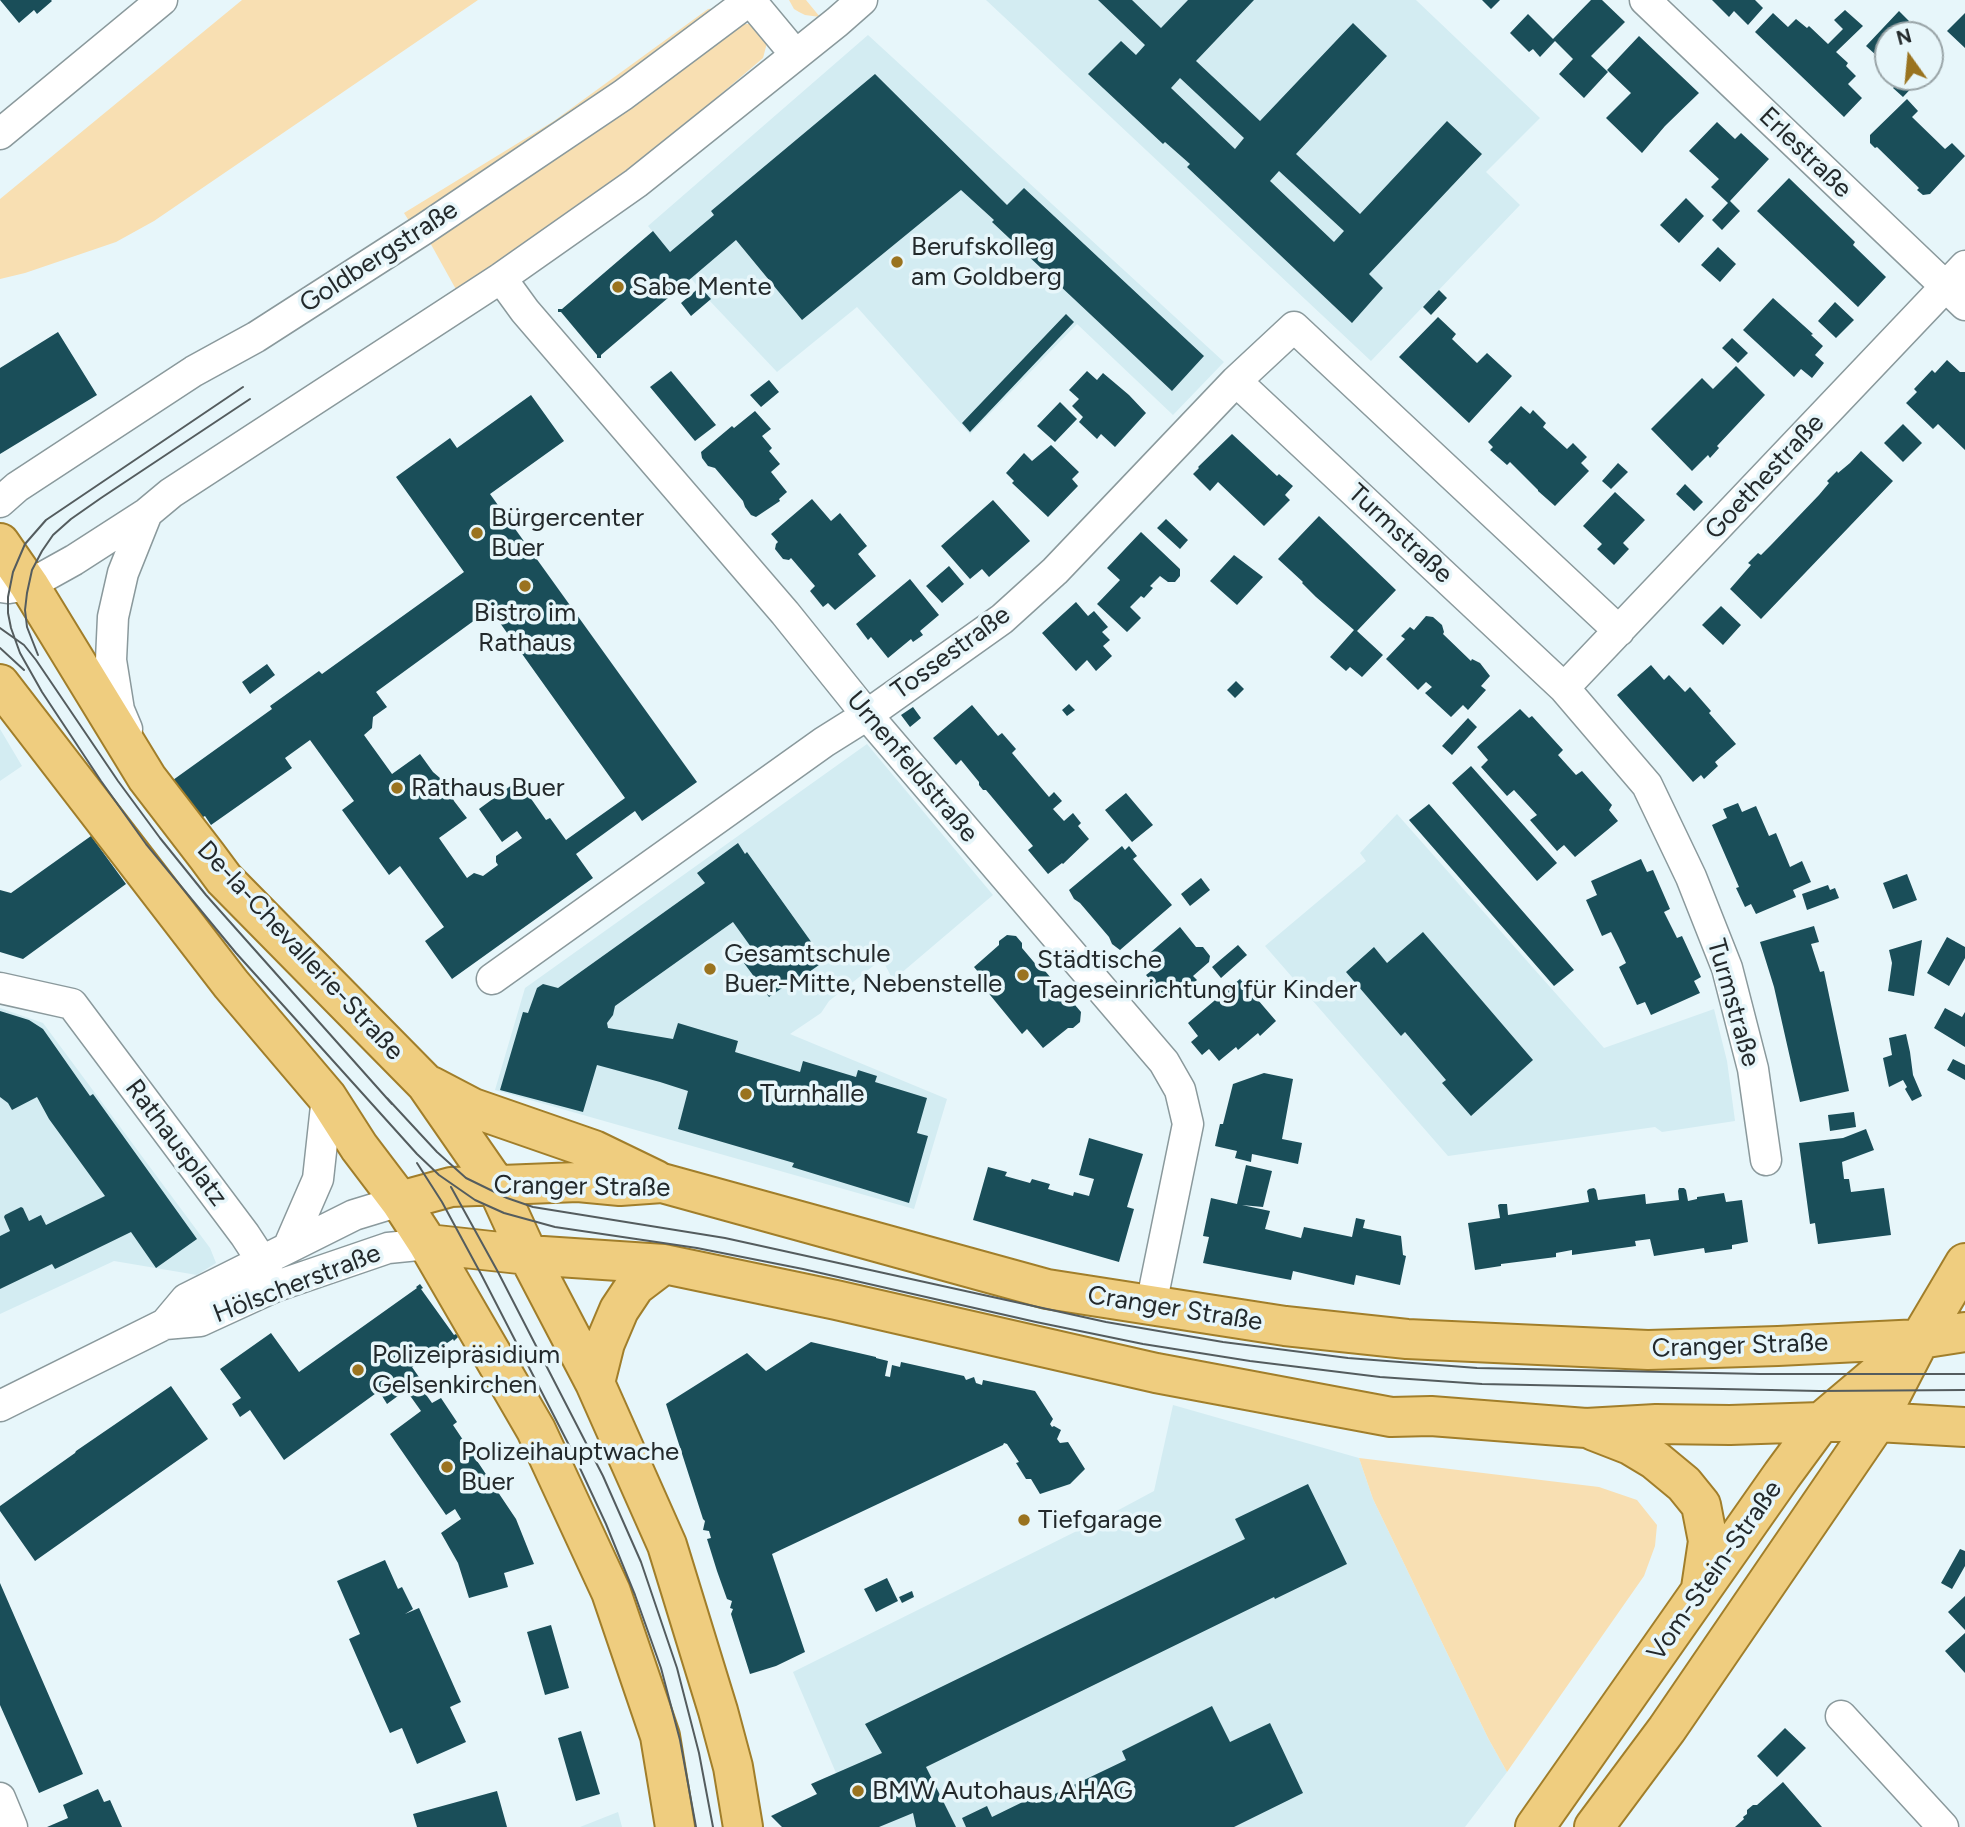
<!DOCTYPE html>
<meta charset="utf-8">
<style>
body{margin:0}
#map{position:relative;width:1965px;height:1827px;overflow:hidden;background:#e7f6fa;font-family:Figtree,sans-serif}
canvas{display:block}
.north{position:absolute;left:1874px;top:21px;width:70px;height:70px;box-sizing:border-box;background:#e7f6fa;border:2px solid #99a4a7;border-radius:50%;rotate:345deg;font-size:19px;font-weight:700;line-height:28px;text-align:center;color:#23292b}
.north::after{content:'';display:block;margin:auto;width:24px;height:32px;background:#9a731f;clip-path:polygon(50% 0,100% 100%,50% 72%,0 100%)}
</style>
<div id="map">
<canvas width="1965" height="1827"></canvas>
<div class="north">N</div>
</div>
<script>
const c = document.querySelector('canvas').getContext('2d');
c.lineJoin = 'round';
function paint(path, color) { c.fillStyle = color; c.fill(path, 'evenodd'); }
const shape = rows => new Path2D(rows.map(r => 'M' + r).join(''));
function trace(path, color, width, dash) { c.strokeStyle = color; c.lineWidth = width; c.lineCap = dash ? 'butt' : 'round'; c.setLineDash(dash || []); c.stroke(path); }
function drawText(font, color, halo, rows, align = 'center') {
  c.font = font + ' Figtree,sans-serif'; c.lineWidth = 7; c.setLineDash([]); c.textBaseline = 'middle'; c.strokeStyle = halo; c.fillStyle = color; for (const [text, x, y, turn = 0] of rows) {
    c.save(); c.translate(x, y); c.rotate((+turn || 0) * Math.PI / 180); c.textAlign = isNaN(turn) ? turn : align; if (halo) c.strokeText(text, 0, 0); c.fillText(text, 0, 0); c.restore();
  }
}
const built = shape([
 [986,0,1416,0,1540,118,1486,172,1520,205,1371,361],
 [868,35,1224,362,1173,415,1077,324,970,434,857,307,777,372,708,299,648,226],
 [0,729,22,766,0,781],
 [867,744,993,895,893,980,882,959,829,1001,821,1013,790,1034,947,1099,914,1209,495,1090,525,988],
 [1397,814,1604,1048,1714,1009,1727,1061,1735,1121,1662,1132,1655,1127,1448,1156,1265,946,1366,861,1360,853],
 [0,1008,43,1023,210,1248,216,1263,197,1275,114,1261,0,1314],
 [1173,1405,1359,1458,1373,1499,1488,1738,1507,1772,1465,1827,859,1827,793,1672,1111,1514,1154,1491],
 [618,1812,622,1827,580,1827]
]);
const green = shape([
 [242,0,478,0,154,221,116,242,25,273,0,279,0,199],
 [789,0,806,0,820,17,805,15,799,12,794,9],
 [717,8,717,14,411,224,404,213,554,121,708,9],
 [740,24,754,24,767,43,763,58,616,184,458,293,428,239],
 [1359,1458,1599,1487,1637,1500,1657,1525,1655,1546,1644,1576,1507,1772,1488,1738,1373,1499]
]);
const building = shape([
 [0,0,51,0,52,1,37,14,34,10,19,23],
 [1098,0,1132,0,1161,28,1188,0,1254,0,1196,61,1260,121,1353,23,1387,56,1296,154,1360,214,1447,121,1482,154,1369,274,1383,288,1352,323,1187,167,1190,164,1165,142,1163,144,1088,74,1121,41,1136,55,1145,45],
 [1180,78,1244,138,1235,149,1171,88],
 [1279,171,1344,231,1334,242,1270,181],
 [1482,0,1500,0,1491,9],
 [1591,0,1602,0,1625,22,1591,56,1608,72,1584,98,1559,74,1573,59,1555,41,1540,57,1533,49,1529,52,1510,33,1528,14,1553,39],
 [1712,0,1755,0,1763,8,1748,25,1734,11,1729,17],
 [1845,10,1863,26,1836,52,1848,63,1846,66,1856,76,1848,84,1862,98,1844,117,1755,32,1773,13,1788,27,1796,19,1807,28,1809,26,1828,44,1843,29,1834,20],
 [1899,11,1909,21,1896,35,1888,35,1888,44,1877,56,1866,46],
 [1965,13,1965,48,1947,31],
 [1639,36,1699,93,1665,126,1642,153,1606,118,1631,93,1607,70],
 [875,74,1007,205,1024,188,1204,356,1172,391,992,222,994,220,961,190,802,320,736,240,601,355,601,358,597,358,597,355,561,312,558,312,558,309,562,309,653,231,670,252,714,215,711,211],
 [1903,77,1916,77,1919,80,1903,97,1893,88],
 [1907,99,1918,111,1912,117,1945,149,1952,143,1965,156,1930,194,1923,195,1917,190,1919,188,1877,147,1875,148,1870,143,1870,135],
 [1717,122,1735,139,1741,133,1769,159,1730,201,1740,211,1722,230,1712,220,1728,203,1711,187,1719,179,1689,151],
 [1789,178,1855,242,1853,245,1886,277,1858,307,1757,211],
 [1686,198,1704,216,1679,243,1660,225],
 [1718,247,1736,264,1720,282,1701,265],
 [700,287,711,299,691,316,681,303],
 [1439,290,1447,298,1431,315,1423,307],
 [1773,298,1813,334,1811,335,1823,346,1815,355,1824,363,1812,378,1801,369,1794,377,1743,330],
 [1835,302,1854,320,1836,338,1818,321],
 [1066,314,1074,322,970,432,962,423],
 [1438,317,1456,334,1452,339,1477,363,1487,353,1512,376,1469,423,1399,357],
 [58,332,97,395,0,454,0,368],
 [1732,338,1748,353,1738,363,1722,348],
 [1947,360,1960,372,1965,372,1965,450,1938,424,1933,429,1906,403,1917,392,1914,389,1932,370,1935,373],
 [1736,366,1765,395,1717,446,1719,448,1710,458,1708,455,1692,471,1651,429,1702,378,1713,389],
 [671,371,716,425,695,441,650,387],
 [1087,371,1097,380,1103,373,1129,395,1146,413,1115,447,1101,434,1097,439,1079,422,1083,417,1072,406,1079,399,1069,390],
 [769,380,779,392,761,407,750,395],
 [531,395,564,441,490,494,697,782,642,821,635,811,576,854,593,878,452,979,425,941,444,927,400,866,389,875,342,810,354,801,310,740,285,758,292,768,211,825,205,816,201,818,173,780,272,709,270,706,319,671,322,674,464,572,396,477,450,438,457,448],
 [490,609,625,798,566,840,550,818,546,820,520,783,516,782,479,809,502,842,517,831,522,838,496,856,496,862,498,865,483,876,474,873,467,878,439,838,467,818,454,801,447,784,433,772,420,754,392,774,364,735,372,728,373,717,387,707,376,692],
 [1060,402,1077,419,1055,442,1037,426],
 [1521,406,1530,414,1533,410,1546,423,1543,427,1567,449,1573,443,1587,457,1581,463,1589,471,1555,506,1538,491,1538,490,1510,462,1507,465,1490,450,1493,447,1488,442],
 [755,411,771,429,762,436,772,448,769,451,780,464,771,472,787,492,779,499,780,501,756,517,751,515,745,507,743,501,715,468,708,466,702,458,701,452,732,426,734,428],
 [1903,424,1922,443,1903,462,1884,443],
 [1232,434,1277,476,1279,474,1293,486,1285,495,1290,500,1264,526,1218,482,1210,491,1193,474,1199,468,1198,467],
 [1051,445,1079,472,1072,479,1078,486,1048,517,1012,483,1014,481,1006,473,1024,453,1032,461],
 [1861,451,1893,481,1761,619,1730,589,1751,565,1748,563,1758,553,1761,555,1772,544,1819,495,1829,483,1827,481,1837,471,1838,473,1850,463],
 [1618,463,1628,472,1611,489,1602,481],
 [1685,484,1703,502,1694,511,1676,494],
 [1615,492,1645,520,1623,543,1629,549,1614,565,1597,549,1602,544,1583,526],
 [812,499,831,521,840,513,867,546,858,554,876,576,835,610,828,603,823,607,810,591,815,586,791,558,789,560,783,559,775,549,776,544,778,542,771,534],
 [993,500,1030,541,989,577,982,569,970,579,941,546],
 [1319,516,1396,590,1357,631,1383,655,1362,677,1350,667,1346,671,1330,657,1354,630,1316,597,1302,583,1303,582,1278,559],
 [1166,519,1188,540,1180,549,1157,528],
 [1141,532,1180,569,1180,576,1175,582,1168,582,1160,576,1150,586,1153,588,1144,598,1141,596,1130,607,1141,618,1127,632,1097,604,1120,580,1107,568],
 [1234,555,1263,577,1237,605,1210,581],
 [949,566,964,584,942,603,926,586],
 [910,579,939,615,920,631,923,635,913,642,911,639,888,658,871,637,868,640,856,624],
 [1076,602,1088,616,1094,611,1108,627,1102,632,1110,640,1103,646,1112,656,1096,671,1087,660,1076,671,1042,633],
 [1721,606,1741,625,1723,645,1702,625],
 [1426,616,1433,617,1442,625,1444,632,1443,634,1471,661,1472,659,1480,663,1490,676,1481,686,1486,690,1468,710,1463,705,1451,717,1425,693,1432,687,1426,682,1418,690,1386,659,1405,639,1401,636,1410,627,1414,630],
 [267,664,275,675,250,694,242,682],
 [1651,665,1664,680,1669,675,1685,692,1690,687,1711,711,1709,713,1736,744,1715,762,1718,766,1704,779,1701,775,1693,782,1617,695],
 [1236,681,1244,689,1235,698,1227,690],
 [1069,704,1075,710,1067,716,1062,710],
 [972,705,998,736,1002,733,1016,749,1012,753,1049,797,1054,792,1062,801,1053,809,1064,821,1073,813,1081,823,1078,826,1089,839,1063,864,1062,863,1048,874,1028,850,1033,846,986,790,983,790,979,785,979,782,961,760,956,765,933,738],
 [913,707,921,718,910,727,901,715],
 [1520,709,1529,718,1532,716,1563,750,1558,755,1576,775,1582,771,1612,805,1609,810,1618,821,1575,857,1564,845,1557,851,1530,820,1537,815,1514,790,1507,796,1481,767,1488,760,1477,747],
 [1468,718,1477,727,1452,755,1442,746],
 [1471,766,1557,863,1537,881,1452,783],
 [1126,793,1153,825,1132,842,1105,810],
 [1738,803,1742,812,1756,806,1769,836,1776,833,1790,867,1802,861,1811,882,1793,890,1796,897,1756,914,1751,904,1745,907,1736,888,1739,887,1712,825,1727,818,1723,809],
 [1429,804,1574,970,1554,986,1409,820],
 [91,836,126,884,23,959,0,952,0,890,11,893],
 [738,843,745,854,747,852,817,950,815,951,823,962,787,988,785,986,769,997,744,963,756,954,733,922,615,1006,613,1015,607,1023,608,1028,673,1039,678,1023,738,1041,735,1052,800,1072,803,1061,856,1077,858,1070,877,1076,875,1082,927,1098,917,1133,928,1136,909,1203,792,1167,794,1163,678,1129,688,1091,660,1082,597,1065,583,1112,500,1090,523,1012,528,1013,537,988,543,984,558,988,705,883,697,873],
 [1122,846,1125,850,1129,846,1137,856,1133,859,1172,905,1120,950,1112,944,1109,937,1080,903,1074,899,1069,890],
 [1641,859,1647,872,1653,870,1670,909,1664,912,1677,938,1682,936,1701,977,1694,981,1700,993,1651,1015,1645,1002,1637,1005,1619,967,1626,963,1619,948,1611,932,1602,936,1586,900,1597,895,1591,881],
 [1907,874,1917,900,1893,909,1883,883],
 [1201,878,1210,890,1190,906,1181,894],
 [1828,885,1830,890,1835,888,1839,898,1807,910,1802,894],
 [1814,926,1819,942,1811,944,1820,972,1824,971,1849,1091,1800,1102,1774,987,1760,942],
 [1180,927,1196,947,1203,947,1210,956,1209,962,1193,976,1197,980,1184,991,1180,987,1166,999,1146,975,1155,968,1150,962,1155,957,1151,952],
 [1423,932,1533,1060,1471,1116,1442,1083,1446,1080,1405,1032,1401,1036,1346,972,1374,947,1387,963],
 [1007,935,1016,936,1022,943,1022,948,1038,967,1040,965,1056,984,1054,985,1070,1005,1075,1005,1081,1012,1080,1022,1073,1028,1068,1028,1043,1048,1027,1029,1022,1034,986,990,990,986,974,967,999,945,999,941],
 [1947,937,1965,947,1965,958,1949,986,1927,973],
 [1922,940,1914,996,1888,991,1892,963,1889,950],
 [1238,945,1247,955,1221,978,1212,967],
 [1240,979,1276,1021,1260,1036,1258,1033,1238,1050,1236,1047,1219,1061,1209,1049,1202,1055,1191,1042,1198,1036,1188,1023],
 [1945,1008,1962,1017,1965,1012,1965,1047,1934,1028],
 [0,1011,29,1020,43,1029,90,1096,93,1094,197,1239,156,1268,131,1232,55,1269,52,1264,0,1289,0,1236,10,1231,4,1217,5,1215,21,1207,23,1208,29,1221,41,1215,46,1225,105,1196,49,1119,37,1097,12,1110,8,1103,0,1097],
 [1906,1034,1910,1052,1913,1075,1922,1096,1912,1101,1905,1089,1907,1087,1903,1080,1889,1087,1883,1058,1892,1055,1889,1038],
 [1953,1059,1965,1065,1965,1080,1947,1070],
 [1264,1073,1293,1079,1282,1139,1302,1143,1298,1164,1252,1154,1251,1162,1235,1158,1237,1151,1215,1146,1220,1124,1223,1124,1233,1084],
 [1854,1112,1856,1127,1830,1131,1828,1115],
 [1866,1129,1874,1150,1842,1162,1844,1179,1849,1179,1851,1192,1884,1188,1891,1235,1818,1244,1815,1223,1810,1224,1799,1143,1843,1138],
 [1089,1138,1143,1154,1127,1207,1134,1209,1119,1262,973,1220,988,1167,1007,1172,1005,1176,1030,1183,1032,1179,1050,1184,1048,1189,1073,1196,1074,1192,1089,1196,1094,1179,1079,1175],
 [1246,1165,1272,1171,1263,1207,1242,1205,1270,1211,1265,1229,1301,1238,1304,1227,1352,1237,1356,1218,1365,1220,1363,1228,1401,1236,1403,1255,1406,1256,1400,1285,1356,1275,1354,1285,1293,1271,1291,1280,1203,1263,1209,1237,1203,1236,1211,1198,1237,1204],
 [1594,1188,1596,1190,1598,1200,1645,1194,1646,1204,1679,1200,1678,1191,1679,1188,1684,1188,1686,1190,1688,1201,1697,1199,1697,1197,1724,1193,1726,1202,1742,1200,1748,1242,1732,1245,1732,1249,1705,1253,1704,1248,1654,1256,1650,1239,1635,1241,1636,1246,1572,1255,1572,1250,1556,1253,1556,1257,1501,1264,1501,1266,1475,1270,1468,1223,1500,1218,1498,1205,1500,1204,1507,1204,1508,1215,1589,1202,1587,1191,1589,1189],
 [420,1284,423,1288,421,1289,454,1335,456,1334,458,1337,454,1341,453,1339,412,1367,421,1380,417,1382,432,1403,441,1398,457,1422,453,1425,516,1519,534,1564,504,1573,508,1587,469,1598,458,1563,441,1533,461,1519,455,1509,446,1515,390,1434,421,1411,406,1390,387,1404,379,1391,284,1460,250,1410,240,1417,232,1404,241,1398,220,1369,271,1333,299,1372,417,1288,416,1287],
 [811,1342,876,1357,876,1358,888,1361,885,1376,890,1377,892,1365,900,1367,901,1362,964,1376,966,1380,974,1377,976,1383,982,1385,983,1380,1035,1391,1053,1419,1050,1424,1052,1427,1054,1426,1061,1430,1057,1439,1060,1443,1068,1442,1085,1469,1070,1484,1040,1494,1031,1479,1026,1479,1016,1463,1019,1462,1007,1444,1004,1443,1003,1445,772,1554,805,1652,776,1666,750,1674,731,1614,733,1609,730,1608,732,1601,727,1599,717,1571,707,1539,711,1538,709,1531,703,1530,705,1521,703,1519,666,1404,747,1353,766,1371],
 [171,1386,208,1439,35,1561,0,1511,0,1506,75,1453,76,1451],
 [1308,1484,1347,1564,1275,1599,1274,1597,926,1767,956,1827,916,1827,913,1813,879,1827,782,1827,771,1816,817,1794,811,1784,882,1753,865,1724,1245,1539,1235,1519],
 [1960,1549,1965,1551,1965,1566,1952,1589,1941,1583],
 [385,1560,398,1589,402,1587,413,1609,405,1614,419,1608,461,1702,450,1707,466,1742,417,1764,402,1728,390,1733,349,1639,360,1634,337,1581],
 [887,1578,898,1601,876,1612,864,1589],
 [0,1583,83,1774,39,1793,0,1705],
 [912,1591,914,1597,902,1603,899,1597],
 [1965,1596,1965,1630,1948,1612],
 [551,1625,569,1688,545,1695,527,1632],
 [1965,1633,1965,1673,1945,1651],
 [1212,1706,1230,1742,1270,1723,1303,1793,1234,1827,966,1827,962,1818,987,1806,992,1817,1033,1797,1036,1803,1126,1760,1122,1751],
 [1785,1728,1806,1748,1777,1777,1757,1756],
 [581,1731,600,1794,576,1801,558,1738],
 [1783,1782,1822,1827,1735,1827,1744,1819,1743,1817,1747,1814,1747,1810,1753,1805,1757,1805],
 [98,1789,104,1802,110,1800,122,1827,47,1827,68,1818,63,1805],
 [497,1791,507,1827,417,1827,413,1814]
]);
const minor = shape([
 [750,0,795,54],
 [1645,0,1965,305],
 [0,134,162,0],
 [501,278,525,311,785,613,867,715,1164,1062,1180,1090,1188,1124,1151,1305],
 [1236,381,1564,688,1647,785,1691,877,1727,968,1753,1069,1766,1160],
 [0,502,17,487,194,371,256,337,424,229,623,95,750,0],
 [0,587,9,588,29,585,74,560,147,513,171,493,501,278,636,183,837,22,862,0],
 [1564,688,1965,266],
 [127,729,119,710,111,660,113,617,123,573,147,513],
 [492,979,824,742,867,715,1002,619,1055,571,1236,381,1294,327,1619,631],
 [0,988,72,1004,245,1235,262,1261,274,1287],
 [288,1248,318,1179,327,1097],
 [165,1324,186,1299,354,1215,400,1201],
 [0,1406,165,1324,200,1321,274,1287,388,1248,428,1244],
 [1841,1716,1943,1827],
 [0,1798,12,1827]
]);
const major = shape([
 [0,543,29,585,147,778,207,856,224,879,426,1084,496,1185,528,1255,595,1383,667,1545,718,1711,733,1767,743,1827],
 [0,684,231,984,327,1097,359,1147,400,1201,428,1244,536,1430,611,1592,660,1736,675,1827],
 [431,1086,473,1108,594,1150,656,1180],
 [400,1201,451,1187,578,1182,620,1186,662,1183,1047,1289,1285,1326,1407,1339,1648,1350,1778,1346,1920,1339,1965,1332],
 [428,1244,528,1255,664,1264,836,1300,1156,1373,1391,1417,1431,1416,1586,1428,1656,1424,1730,1425,1821,1422,1877,1422,1965,1427],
 [595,1383,605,1343,619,1310,635,1286,664,1264],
 [1594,1431,1630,1445,1655,1460,1684,1484,1701,1505,1708,1541,1701,1588],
 [1535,1827,1782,1475,1821,1422,1905,1351],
 [1594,1827,1667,1729,1877,1422,1920,1339,1965,1263]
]);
const tram = shape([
 [243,387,46,520,25,544,13,572,8,597,8,613,11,628,20,653,42,692,101,781,146,844,236,953,417,1154,439,1175,475,1200,504,1213,555,1227,697,1248,803,1269,1036,1322,1143,1344,1250,1361,1380,1377,1482,1384,1819,1391,1965,1390],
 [0,628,24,645,36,660,118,781,160,838,206,895,392,1104],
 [0,648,24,670],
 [38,655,27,627,25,610,27,593,32,570,42,551,53,535,71,519,101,498,250,399],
 [387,1098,437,1152,466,1178,507,1198,533,1207,725,1238,1106,1322,1223,1342,1348,1358,1477,1368,1760,1374,1965,1374],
 [417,1163,442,1202,481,1274,571,1449,606,1524,635,1595,661,1668,680,1740,696,1827],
 [451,1187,498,1272,603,1476,641,1562,677,1668,699,1753,713,1827]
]);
const markers = [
 [897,262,7,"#9a731f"],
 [618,287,7,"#9a731f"],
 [477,533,7,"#9a731f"],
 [525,586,7,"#9a731f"],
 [397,788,7,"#9a731f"],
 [710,969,7,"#9a731f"],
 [1023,975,7,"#9a731f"],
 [746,1094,7,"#9a731f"],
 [358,1370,7,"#9a731f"],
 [447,1467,7,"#9a731f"],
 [1024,1520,7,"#9a731f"],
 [858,1791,7,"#9a731f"]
];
const streetNames = [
 ["Erlestraße",1805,153,44],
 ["Goldbergstraße",379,257,-33],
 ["Goethestraße",1765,477,-47],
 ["Turmstraße",1400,534,43],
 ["Tossestraße",951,653,-36],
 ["Urnenfeldstraße",912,767,50],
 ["De-la-Chevallerie-Straße",300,951,47],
 ["Turmstraße",1733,1003,74],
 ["Rathausplatz",176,1143,53],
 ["Cranger Straße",582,1187,1],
 ["Hölscherstraße",297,1284,-21],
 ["Cranger Straße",1175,1309,9],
 ["Cranger Straße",1740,1346,-2],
 ["Vom-Stein-Straße",1715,1571,-55]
];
const poiNames = [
 ["Berufskolleg",911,247],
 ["am Goldberg",911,277],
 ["Sabe Mente",632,287],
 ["Bürgercenter",491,518],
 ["Buer",491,548],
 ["Bistro im",525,613,"center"],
 ["Rathaus",525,643,"center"],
 ["Rathaus Buer",411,788],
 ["Gesamtschule",724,954],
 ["Buer-Mitte, Nebenstelle",724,984],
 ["Städtische",1037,960],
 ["Tageseinrichtung für Kinder",1037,990],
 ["Turnhalle",760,1094],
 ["Polizeipräsidium",372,1355],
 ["Gelsenkirchen",372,1385],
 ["Polizeihauptwache",461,1452],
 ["Buer",461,1482],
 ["Tiefgarage",1038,1520],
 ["BMW Autohaus AHAG",872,1791]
];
paint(built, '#d3ecf2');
paint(green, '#f8dfb2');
paint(building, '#1a4e59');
trace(minor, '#8a999c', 33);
trace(major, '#a17e2a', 42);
trace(minor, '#fff', 30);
trace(major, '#efcd7f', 38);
trace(tram, '#545c5e', 2);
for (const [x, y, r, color] of markers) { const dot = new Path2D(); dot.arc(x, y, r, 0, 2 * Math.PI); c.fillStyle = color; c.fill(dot); trace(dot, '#e7f6fa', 2.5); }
drawText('26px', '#23292b', '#e7f6fa', streetNames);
drawText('26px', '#23292b', '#e7f6fa', poiNames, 'left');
</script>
